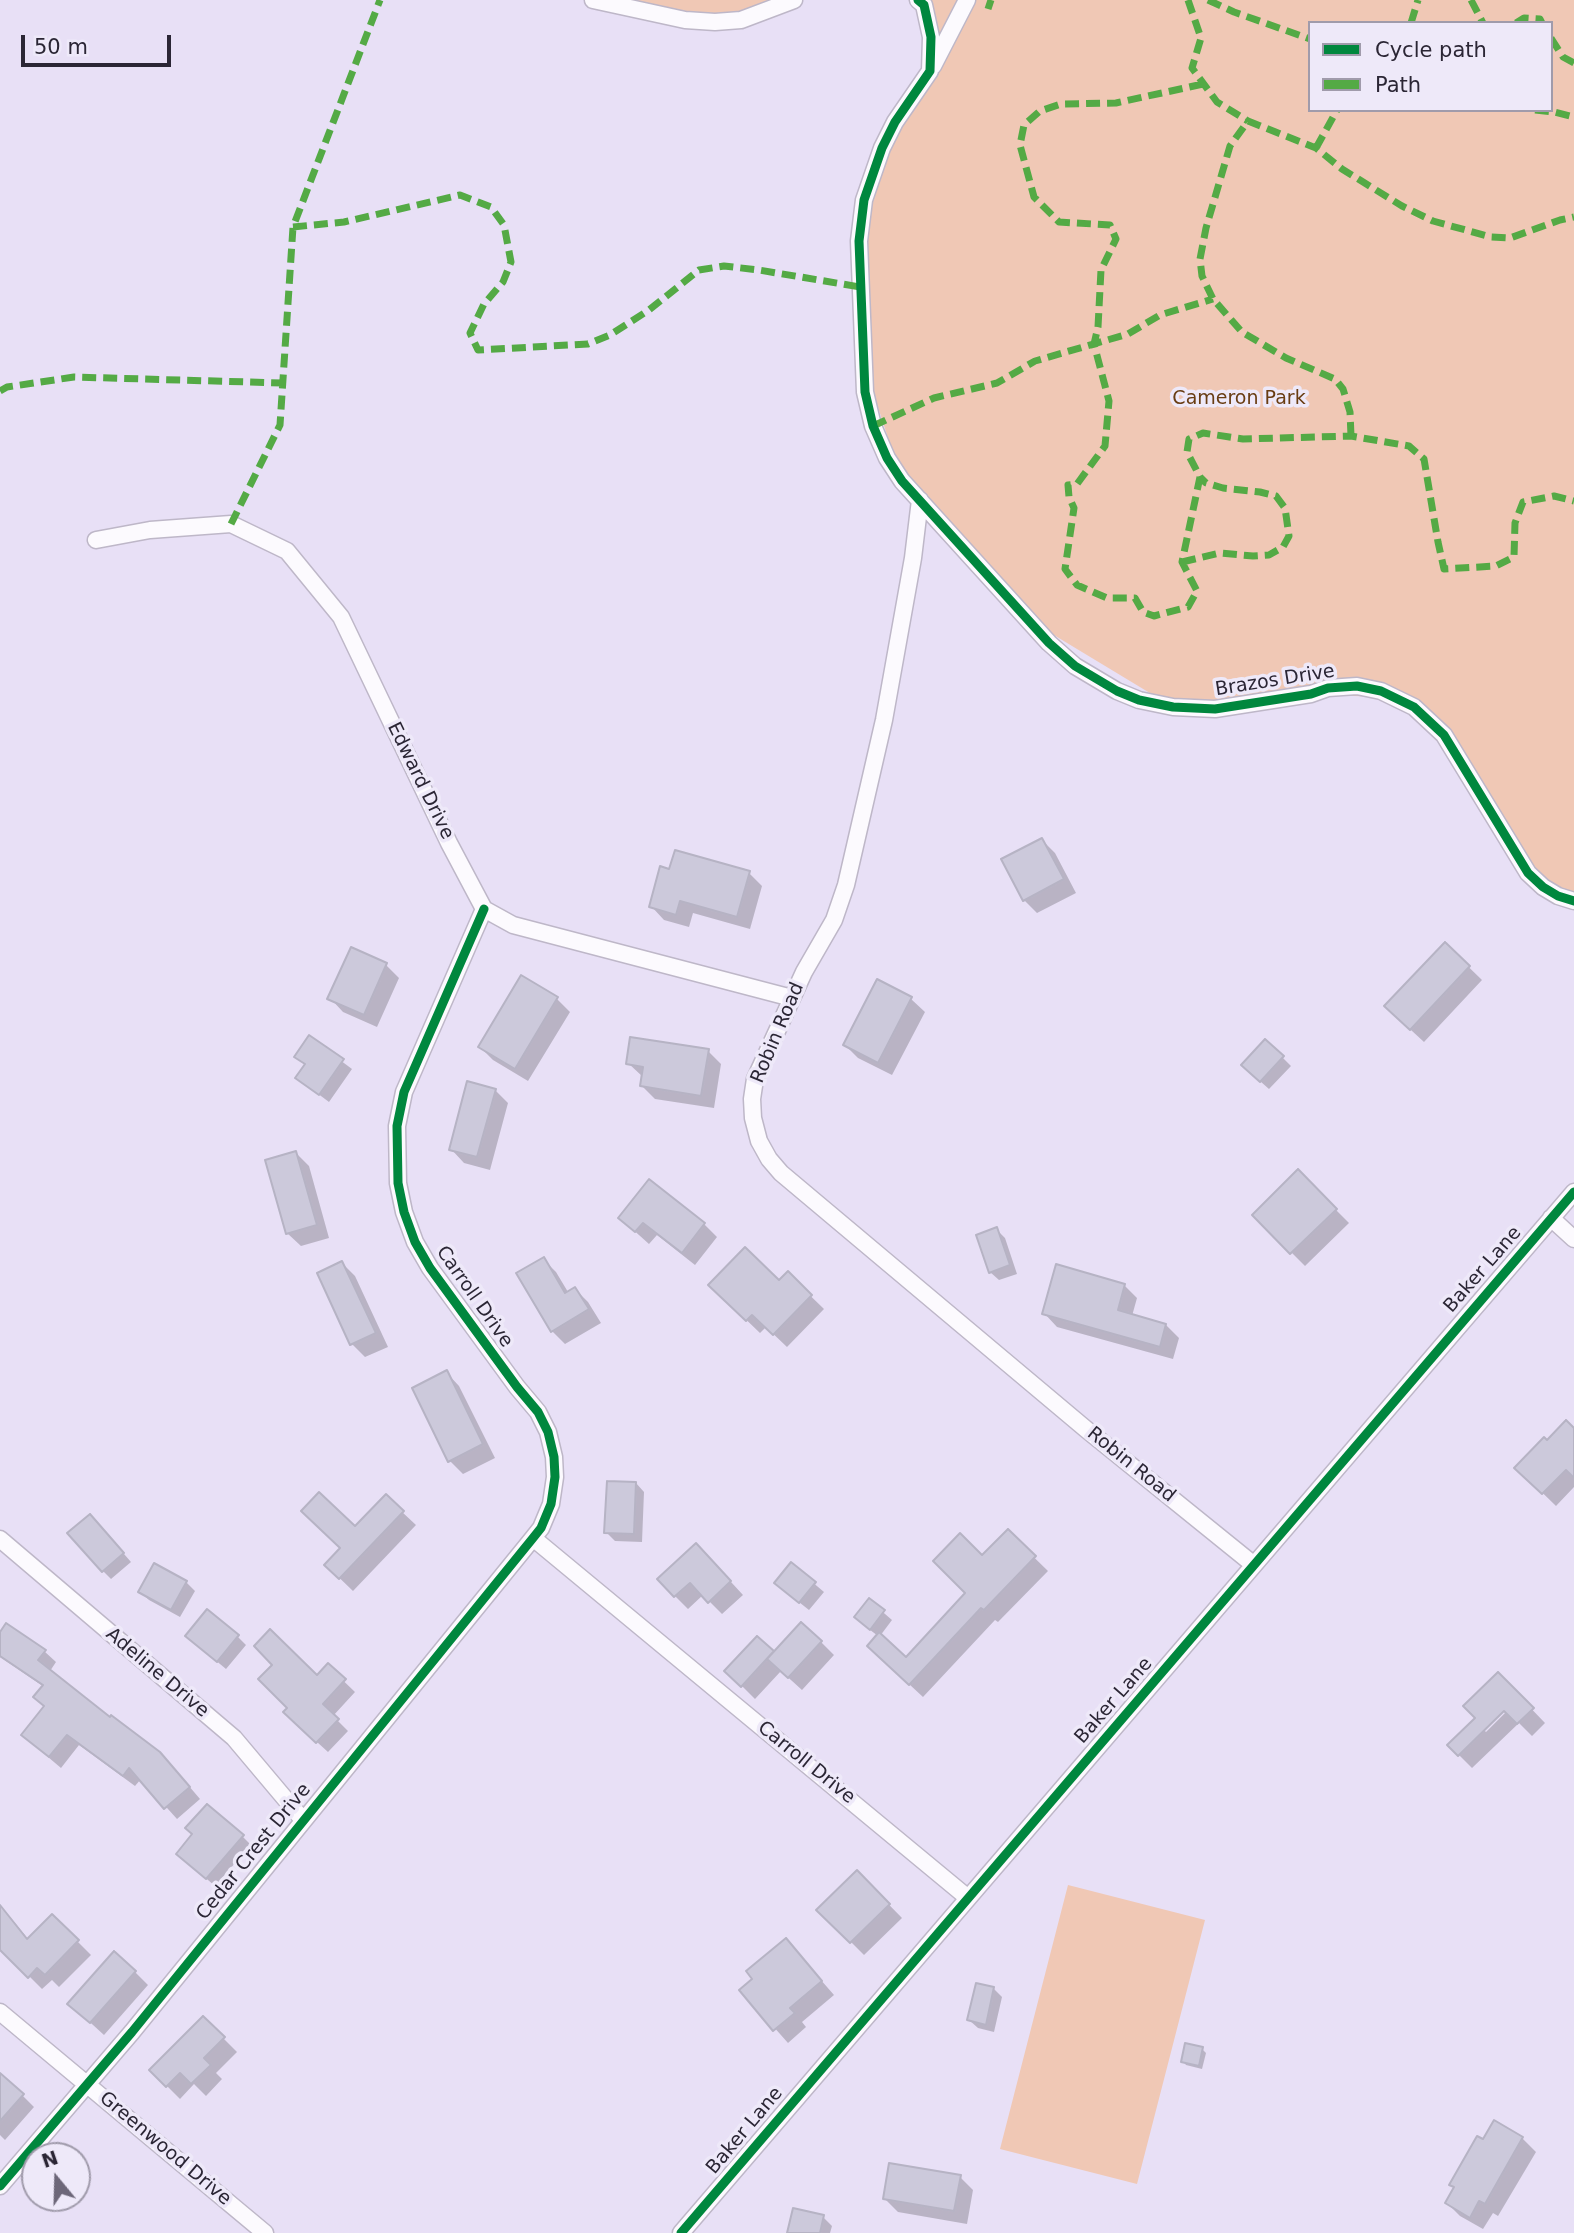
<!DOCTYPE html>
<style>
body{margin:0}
#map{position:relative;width:1574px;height:2233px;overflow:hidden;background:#e8e0f6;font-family:"DejaVu Sans",sans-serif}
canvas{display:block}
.legend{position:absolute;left:1308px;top:21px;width:245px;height:91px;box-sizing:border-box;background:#eee9f9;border:2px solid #a09bab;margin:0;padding:9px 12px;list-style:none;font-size:21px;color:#2b2635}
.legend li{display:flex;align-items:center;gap:14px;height:35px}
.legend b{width:35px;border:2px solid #a09bab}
.north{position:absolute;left:21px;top:2142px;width:70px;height:70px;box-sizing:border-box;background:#eee9f9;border:2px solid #a09bab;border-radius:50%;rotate:341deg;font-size:19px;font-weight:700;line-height:28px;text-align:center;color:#2b2635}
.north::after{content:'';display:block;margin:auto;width:24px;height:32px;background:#6d6779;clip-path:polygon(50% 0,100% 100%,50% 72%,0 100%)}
.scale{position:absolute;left:21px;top:35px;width:150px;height:32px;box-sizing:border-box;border:4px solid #2b2635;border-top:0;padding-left:9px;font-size:21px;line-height:24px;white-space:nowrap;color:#2b2635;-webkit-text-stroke:5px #eee9f9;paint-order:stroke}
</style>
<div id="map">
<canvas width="1574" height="2233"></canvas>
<ul class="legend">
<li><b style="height:9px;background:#00873e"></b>Cycle path</li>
<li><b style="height:9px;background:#54aa45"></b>Path</li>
</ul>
<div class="north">N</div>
<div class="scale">50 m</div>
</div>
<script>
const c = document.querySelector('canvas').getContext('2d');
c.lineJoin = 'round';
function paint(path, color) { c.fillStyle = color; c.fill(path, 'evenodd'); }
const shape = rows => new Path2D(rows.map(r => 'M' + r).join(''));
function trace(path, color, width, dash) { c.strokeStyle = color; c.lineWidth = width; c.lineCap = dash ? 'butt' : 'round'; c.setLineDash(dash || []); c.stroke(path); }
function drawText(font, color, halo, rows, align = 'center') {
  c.font = font + ' "DejaVu Sans",sans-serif'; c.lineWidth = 7; c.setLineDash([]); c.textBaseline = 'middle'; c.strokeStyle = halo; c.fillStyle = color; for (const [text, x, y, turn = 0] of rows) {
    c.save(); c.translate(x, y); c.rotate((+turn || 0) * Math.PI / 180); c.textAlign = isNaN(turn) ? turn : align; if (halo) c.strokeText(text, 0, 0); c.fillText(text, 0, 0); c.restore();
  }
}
const green = shape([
 [593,0,794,0,741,20],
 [918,0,1574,0,1574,893,1528,873,1470,778,1399,698,1311,694,1173,707,1029,620,902,481,863,361,867,192,930,71],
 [1310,23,1551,23,1551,110,1310,110],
 [1068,1885,1205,1920,1137,2184,1000,2149]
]);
const shadow = shape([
 [1042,840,1055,853,1076,893,1037,913,1024,900],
 [670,871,749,873,762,886,750,929,693,913,689,927,664,920,651,906],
 [1445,944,1482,980,1424,1042,1399,1019],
 [386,965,399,978,377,1027,343,1012,330,998],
 [522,977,557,999,570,1012,528,1081,493,1060,480,1047],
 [878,982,911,999,925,1012,892,1075,858,1058,845,1045],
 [309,1037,352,1069,329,1102,297,1078,306,1065,296,1057],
 [708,1051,721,1064,714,1108,655,1099,642,1086,643,1077,628,1063],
 [1282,1057,1291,1066,1269,1089,1252,1074],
 [495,1090,508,1103,490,1170,464,1163,451,1149],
 [296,1153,309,1166,329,1238,301,1246,287,1233],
 [1298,1172,1349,1223,1305,1266,1254,1215],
 [649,1181,704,1224,717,1237,695,1265,657,1235,649,1244,620,1218],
 [996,1229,1005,1238,1017,1274,999,1280,990,1272],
 [543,1259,556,1272,568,1292,575,1289,588,1302,601,1323,565,1344,552,1331],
 [342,1263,355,1276,388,1347,365,1357,352,1344],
 [788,1274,824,1309,787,1347,766,1327,760,1333,710,1285,779,1283],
 [1124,1285,1137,1298,1132,1316,1166,1325,1179,1338,1173,1359,1057,1327,1044,1313],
 [446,1372,459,1386,495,1458,463,1474,450,1461],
 [1574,1430,1574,1487,1556,1506,1516,1467,1547,1442],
 [636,1483,644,1492,642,1542,615,1541,606,1532],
 [386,1497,416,1525,353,1591,326,1565,342,1548,355,1529],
 [98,1524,131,1562,111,1579,103,1571],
 [1008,1532,1048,1571,998,1622,995,1620,923,1697,882,1659,878,1636,865,1626,870,1601,892,1620,880,1636,906,1659,968,1593,982,1558],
 [709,1558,743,1595,722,1614,703,1595,688,1609,675,1596],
 [791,1564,824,1592,809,1610,785,1591],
 [186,1582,195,1591,180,1617,149,1600,140,1592],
 [0,1635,44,1651,56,1662,50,1671,171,1765,200,1799,177,1819,141,1779,135,1786,79,1745,61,1768,35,1746,23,1735,46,1707,44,1687,0,1657],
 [237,1636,246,1645,226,1669,196,1644],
 [757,1639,774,1654,821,1642,834,1655,802,1690,781,1671,755,1699,740,1684],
 [328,1666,355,1692,333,1716,348,1731,328,1752,296,1723],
 [1498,1674,1545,1723,1532,1736,1519,1723,1472,1768,1449,1745,1477,1718],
 [1509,1704,1512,1706,1486,1732,1483,1729],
 [194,1835,243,1837,251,1845,215,1886,187,1862],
 [857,1872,902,1918,864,1955,819,1910],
 [0,1905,29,1940,52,1916,91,1955,59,1987,52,1980,42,1989,11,1958,0,1942],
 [786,1940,834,1995,802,2022,806,2027,788,2043,741,1990,755,1979],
 [135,1972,148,1985,104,2035,70,2004],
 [994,1989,1002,1997,994,2032,978,2028,969,2020],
 [203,2018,237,2052,216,2073,222,2079,206,2096,194,2084,180,2099,151,2070],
 [1202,2049,1206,2053,1202,2069,1186,2065,1183,2061],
 [0,2087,22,2095,34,2107,5,2140,0,2135],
 [1494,2123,1522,2138,1536,2152,1498,2216,1493,2213,1483,2229,1460,2216,1447,2203],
 [960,2177,973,2190,967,2224,898,2212,885,2199],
 [823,2217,832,2226,830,2233,789,2233]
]);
const building = shape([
 [1042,838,1064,879,1023,901,1001,859,1042,838],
 [675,850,750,871,737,917,680,901,676,915,649,907,660,866,669,869,675,850],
 [1445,942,1470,966,1410,1030,1384,1006,1445,942],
 [351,947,387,963,364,1015,327,999,351,947],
 [521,975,558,997,515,1069,478,1047,521,975],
 [877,979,912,997,878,1063,843,1045,877,979],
 [309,1035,344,1059,319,1095,295,1078,305,1064,294,1057,309,1035],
 [630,1037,709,1049,701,1096,640,1086,643,1067,626,1064,630,1037],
 [1265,1039,1284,1056,1260,1082,1241,1065,1265,1039],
 [467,1081,496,1089,477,1157,449,1150,467,1081],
 [296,1151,317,1225,286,1234,265,1160,296,1151],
 [1298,1169,1337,1209,1290,1254,1252,1215,1298,1169],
 [649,1179,705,1223,682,1253,643,1223,635,1232,618,1218,649,1179],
 [997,1227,1010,1265,989,1273,976,1235,997,1227],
 [745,1247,779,1280,788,1271,812,1295,773,1335,752,1315,746,1321,708,1285,745,1247],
 [544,1257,565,1293,575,1287,589,1309,551,1332,516,1273,544,1257],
 [342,1261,376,1333,350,1345,317,1273,342,1261],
 [1056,1264,1125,1284,1118,1310,1166,1324,1160,1347,1042,1314,1056,1264],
 [447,1370,483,1444,448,1462,412,1388,447,1370],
 [1566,1420,1574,1428,1574,1478,1566,1470,1542,1494,1514,1468,1544,1437,1547,1440,1566,1420],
 [607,1481,636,1482,634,1534,604,1533,607,1481],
 [319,1492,355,1526,386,1494,404,1511,339,1579,324,1565,340,1548,301,1511,319,1492],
 [90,1514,124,1553,102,1572,67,1533,90,1514],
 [1008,1529,1036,1556,984,1610,981,1608,909,1685,867,1646,879,1632,906,1657,965,1593,933,1561,960,1533,982,1555,1008,1529],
 [696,1543,731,1581,708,1603,690,1583,674,1597,657,1579,696,1543],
 [791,1562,816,1582,799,1603,774,1583,791,1562],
 [154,1563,187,1581,171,1610,138,1592,154,1563],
 [869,1598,885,1610,870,1630,854,1617,869,1598],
 [207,1609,239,1635,217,1662,185,1636,207,1609],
 [801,1622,822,1641,788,1678,767,1659,801,1622],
 [6,1623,46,1650,38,1660,110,1717,111,1715,160,1752,190,1787,164,1809,129,1768,123,1776,67,1735,49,1757,21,1735,44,1706,33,1697,43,1685,0,1656,0,1632,6,1623],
 [270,1629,317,1675,328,1663,346,1679,323,1704,339,1719,316,1743,283,1712,287,1708,258,1679,272,1665,254,1646,270,1629],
 [757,1636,774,1651,741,1687,724,1671,757,1636],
 [1498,1672,1534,1708,1517,1724,1504,1711,1458,1756,1447,1745,1475,1718,1463,1706,1498,1672],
 [207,1804,244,1835,206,1879,176,1854,192,1834,185,1828,207,1804],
 [857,1870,890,1904,850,1943,816,1910,857,1870],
 [0,1905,27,1939,52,1914,79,1940,45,1975,37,1968,28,1978,0,1950,0,1905],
 [786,1938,822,1981,790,2008,795,2013,773,2031,739,1990,752,1979,746,1971,786,1938],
 [114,1951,136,1971,90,2023,67,2004,114,1951],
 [976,1983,994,1987,986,2025,967,2020,976,1983],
 [203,2016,225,2037,204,2058,211,2065,191,2084,180,2073,166,2087,149,2070,203,2016],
 [1185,2043,1203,2047,1199,2066,1181,2062,1185,2043],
 [0,2073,24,2094,0,2121,0,2073],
 [1494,2120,1523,2137,1485,2204,1479,2201,1470,2218,1445,2203,1454,2187,1449,2185,1477,2136,1483,2139,1494,2120],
 [889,2163,961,2175,954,2211,883,2199,889,2163],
 [793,2208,824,2215,820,2233,787,2233,793,2208]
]);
const minor = shape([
 [593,0,685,20,715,22,741,20,794,0],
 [918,0,924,5,931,37,930,71,895,122,882,148,864,200,859,241,865,392,873,426,887,458,902,481,1049,643,1075,666,1117,691,1139,700,1173,707,1215,709,1311,694,1328,688,1357,686,1381,691,1414,707,1444,735,1528,873,1543,887,1558,896,1574,901],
 [933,66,967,0],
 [920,500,913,558,884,720,846,885,834,920,804,972,755,1079,752,1099,753,1118,759,1141,769,1159,781,1173,1087,1430,1254,1565],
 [96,540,150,530,231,524,287,551,341,617,449,843,484,909,513,925,792,998],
 [1551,1218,1574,1239],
 [533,1538,968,1898],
 [0,1539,234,1738,303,1820],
 [0,2012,265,2233],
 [0,2186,132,2032,533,1538,541,1528,551,1504,555,1477,554,1457,548,1432,538,1412,517,1387,430,1268,415,1242,404,1212,398,1183,397,1126,404,1092,484,909],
 [681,2233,1574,1192]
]);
const quiet = shape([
 [1188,0,1201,38,1192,68,1217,102,1248,121],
 [1208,0,1234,12,1310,39],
 [1471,0,1483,23],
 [988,9,991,0],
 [1411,23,1418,0],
 [1516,23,1524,18,1540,19,1542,23],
 [1551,38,1563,57,1574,63],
 [1203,84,1116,103,1061,104,1040,111,1024,125,1020,145,1034,197,1059,222,1110,225,1116,239,1101,270,1098,327,1094,344,1109,401,1105,446,1077,484,1068,485,1069,497,1074,508,1065,569,1077,585,1107,598,1135,598,1143,612,1154,616,1188,607,1197,591,1182,562,1200,477,1187,452,1189,439,1203,433,1243,439,1351,436,1409,446,1424,459,1438,542,1444,569,1496,566,1514,557,1515,523,1523,502,1554,496,1574,501],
 [1535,110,1554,112,1574,117],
 [1316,148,1337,110],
 [293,227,344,222,460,195,491,207,504,225,511,262,503,282,484,304,470,333,478,350,588,344,610,335,649,310,699,270,724,266,759,270,860,287],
 [0,391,7,387,74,377,283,383],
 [873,426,934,398,997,383,1035,361,1128,334,1160,315,1213,299],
 [1351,436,1350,412,1343,389,1335,379,1286,358,1242,332,1213,299,1202,276,1200,259,1206,228,1230,146,1248,121,1316,148,1342,169,1402,206,1433,221,1491,237,1510,238,1560,220,1574,217],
 [231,524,280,425,293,227,380,0],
 [1182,562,1220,553,1253,556,1269,555,1283,547,1289,536,1285,508,1276,496,1260,492,1223,488,1206,483,1200,477]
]);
const cycleway = shape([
 [918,0,924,5,931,37,930,71,895,122,882,148,864,200,859,241,865,392,873,426,887,458,902,481,1049,643,1075,666,1117,691,1139,700,1173,707,1215,709,1311,694,1328,688,1357,686,1381,691,1414,707,1444,735,1528,873,1543,887,1558,896,1574,901],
 [0,2186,132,2032,533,1538,541,1528,551,1504,555,1477,554,1457,548,1432,538,1412,517,1387,430,1268,415,1242,404,1212,398,1183,397,1126,404,1092,484,909],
 [681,2233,1574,1192]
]);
const parkNames = [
 ["Cameron Park",1239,399]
];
const streetNames = [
 ["Brazos Drive",1275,681,-9],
 ["Edward Drive",420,781,64],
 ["Robin Road",778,1033,-67],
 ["Baker Lane",1483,1270,-49],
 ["Carroll Drive",474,1297,55],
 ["Robin Road",1131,1465,39],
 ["Adeline Drive",157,1673,40],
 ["Baker Lane",1114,1701,-49],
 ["Carroll Drive",806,1763,39],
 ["Cedar Crest Drive",254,1852,-51],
 ["Baker Lane",745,2131,-50],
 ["Greenwood Drive",165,2149,40]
];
paint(green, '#f0c8b5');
paint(shadow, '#0003');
paint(building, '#ccc9db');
trace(building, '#b6b3c4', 2);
trace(minor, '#beb7c8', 19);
trace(minor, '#fcfafe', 16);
trace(quiet, '#54aa45', 7, [14, 7]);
trace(cycleway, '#00873e', 9);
drawText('19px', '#693d13', '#eee9f9', parkNames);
drawText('19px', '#2b2635', '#eee9f9', streetNames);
</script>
